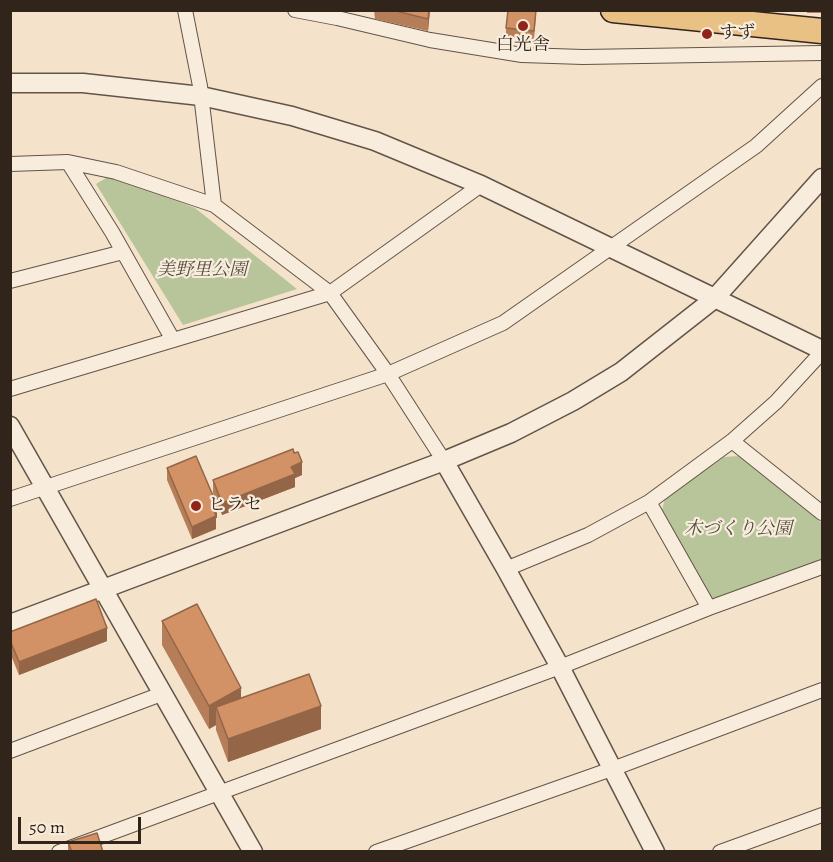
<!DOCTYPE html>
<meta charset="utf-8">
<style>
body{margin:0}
#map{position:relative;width:833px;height:862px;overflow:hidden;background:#f4e2ca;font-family:Alegreya,serif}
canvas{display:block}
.frame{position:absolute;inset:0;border:12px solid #31241b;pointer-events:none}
.scale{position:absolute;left:18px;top:817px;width:123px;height:27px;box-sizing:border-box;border:3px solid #31241b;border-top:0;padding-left:8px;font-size:18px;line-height:21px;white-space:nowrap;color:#31241b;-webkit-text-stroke:4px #f8ecdd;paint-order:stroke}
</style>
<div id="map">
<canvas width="833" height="862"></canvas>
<div class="frame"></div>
<div class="scale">50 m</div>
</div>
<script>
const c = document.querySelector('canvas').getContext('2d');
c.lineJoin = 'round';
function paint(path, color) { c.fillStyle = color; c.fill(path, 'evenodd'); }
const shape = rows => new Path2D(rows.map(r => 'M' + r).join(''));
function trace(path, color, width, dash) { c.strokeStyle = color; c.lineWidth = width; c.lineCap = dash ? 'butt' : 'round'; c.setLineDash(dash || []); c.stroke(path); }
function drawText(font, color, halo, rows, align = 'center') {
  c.font = font + ' Alegreya,"Noto Serif JP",serif'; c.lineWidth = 4.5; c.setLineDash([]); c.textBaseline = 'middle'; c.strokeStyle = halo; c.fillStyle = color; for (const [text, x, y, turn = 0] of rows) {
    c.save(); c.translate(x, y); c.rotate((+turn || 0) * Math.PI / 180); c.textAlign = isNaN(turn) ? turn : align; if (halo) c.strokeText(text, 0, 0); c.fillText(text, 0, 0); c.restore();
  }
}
const green = shape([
 [111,175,195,208,297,289,183,325,96,184],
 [738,456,822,523,822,562,712,601,662,510,665,498,724,457]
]);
const minor = shape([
 [185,10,200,86,214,205],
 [295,10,337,18,430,40,522,55,583,57,822,53],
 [68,162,112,232,173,340],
 [10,164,68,162,116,172,214,205,330,293,388,374,444,461],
 [10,281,123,252],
 [822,352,776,402,732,441,649,502,709,608,822,567],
 [10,389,330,293,481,185],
 [732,441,822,513],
 [10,499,388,374,503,323,756,146,822,86],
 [506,569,588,535,649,502],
 [10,751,164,693],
 [59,852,560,667,709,608],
 [376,852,623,765,822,690],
 [720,852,822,815]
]);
const tertiary = shape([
 [10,83,83,83,201,96,292,116,375,141,481,185,822,350],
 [10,426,253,852],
 [444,461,506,569,560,667,655,852],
 [10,624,444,461,511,433,573,401,621,372,714,299,822,178]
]);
const trunk = shape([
 [613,10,822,31]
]);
const wall = shape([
 [374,10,430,10,428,31,375,19],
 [807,10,822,10,822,13,807,13],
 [536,15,534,39,506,37,506,28],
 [167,468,217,518,216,518,216,529,192,539,167,480],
 [302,475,295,478,295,487,222,515,213,493,213,480],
 [162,621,241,698,321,729,228,762,216,730,216,725,209,729,162,645],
 [10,632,107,641,19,675,10,653],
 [68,842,103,852,68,852]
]);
const shadedWall = shape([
 [429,10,430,10,428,31,428,19],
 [302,462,302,475,295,478,295,487,222,515,222,503,291,467],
 [217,505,217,518,216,518,216,529,192,539,192,527,213,507],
 [107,628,107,641,19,675,19,662],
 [241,688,241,711,216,707,216,725,209,729,209,706],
 [321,706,321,729,228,762,228,739]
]);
const building = shape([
 [392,10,429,10,428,19,392,10],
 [508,10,536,10,534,31,506,28,508,10],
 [293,449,294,453,298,452,302,462,291,467,295,474,222,503,213,480,293,449],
 [196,456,217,505,213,507,216,516,192,527,167,468,196,456],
 [96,599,107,628,19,662,10,640,10,632,96,599],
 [197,604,241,688,209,706,162,621,197,604],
 [309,674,321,706,228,739,216,707,309,674],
 [97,833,103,852,72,852,68,842,97,833]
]);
const markers = [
 [523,26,6,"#8f2418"],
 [707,34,6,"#8f2418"],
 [196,506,6,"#8f2418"]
];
const poiNames = [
 ["すず",719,34],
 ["白光舎",523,46,"center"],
 ["ヒラセ",208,506]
];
const parkNames = [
 ["美野里公園",202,271],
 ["木づくり公園",738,530]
];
paint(green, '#b8c49a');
trace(minor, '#625447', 16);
trace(tertiary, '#625447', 21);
trace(trunk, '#31241b', 27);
trace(minor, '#f8ecdd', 14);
trace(tertiary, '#f8ecdd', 18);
trace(trunk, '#eac185', 24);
paint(wall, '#b57d58');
paint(shadedWall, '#946647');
paint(building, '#d39166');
trace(building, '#946647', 1.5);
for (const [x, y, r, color] of markers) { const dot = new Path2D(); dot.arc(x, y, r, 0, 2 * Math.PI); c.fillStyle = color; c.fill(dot); trace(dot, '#f8ecdd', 2); }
drawText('18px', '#31241b', '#f8ecdd', poiNames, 'left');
drawText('italic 18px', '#534c3b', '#f8ecdd', parkNames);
</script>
